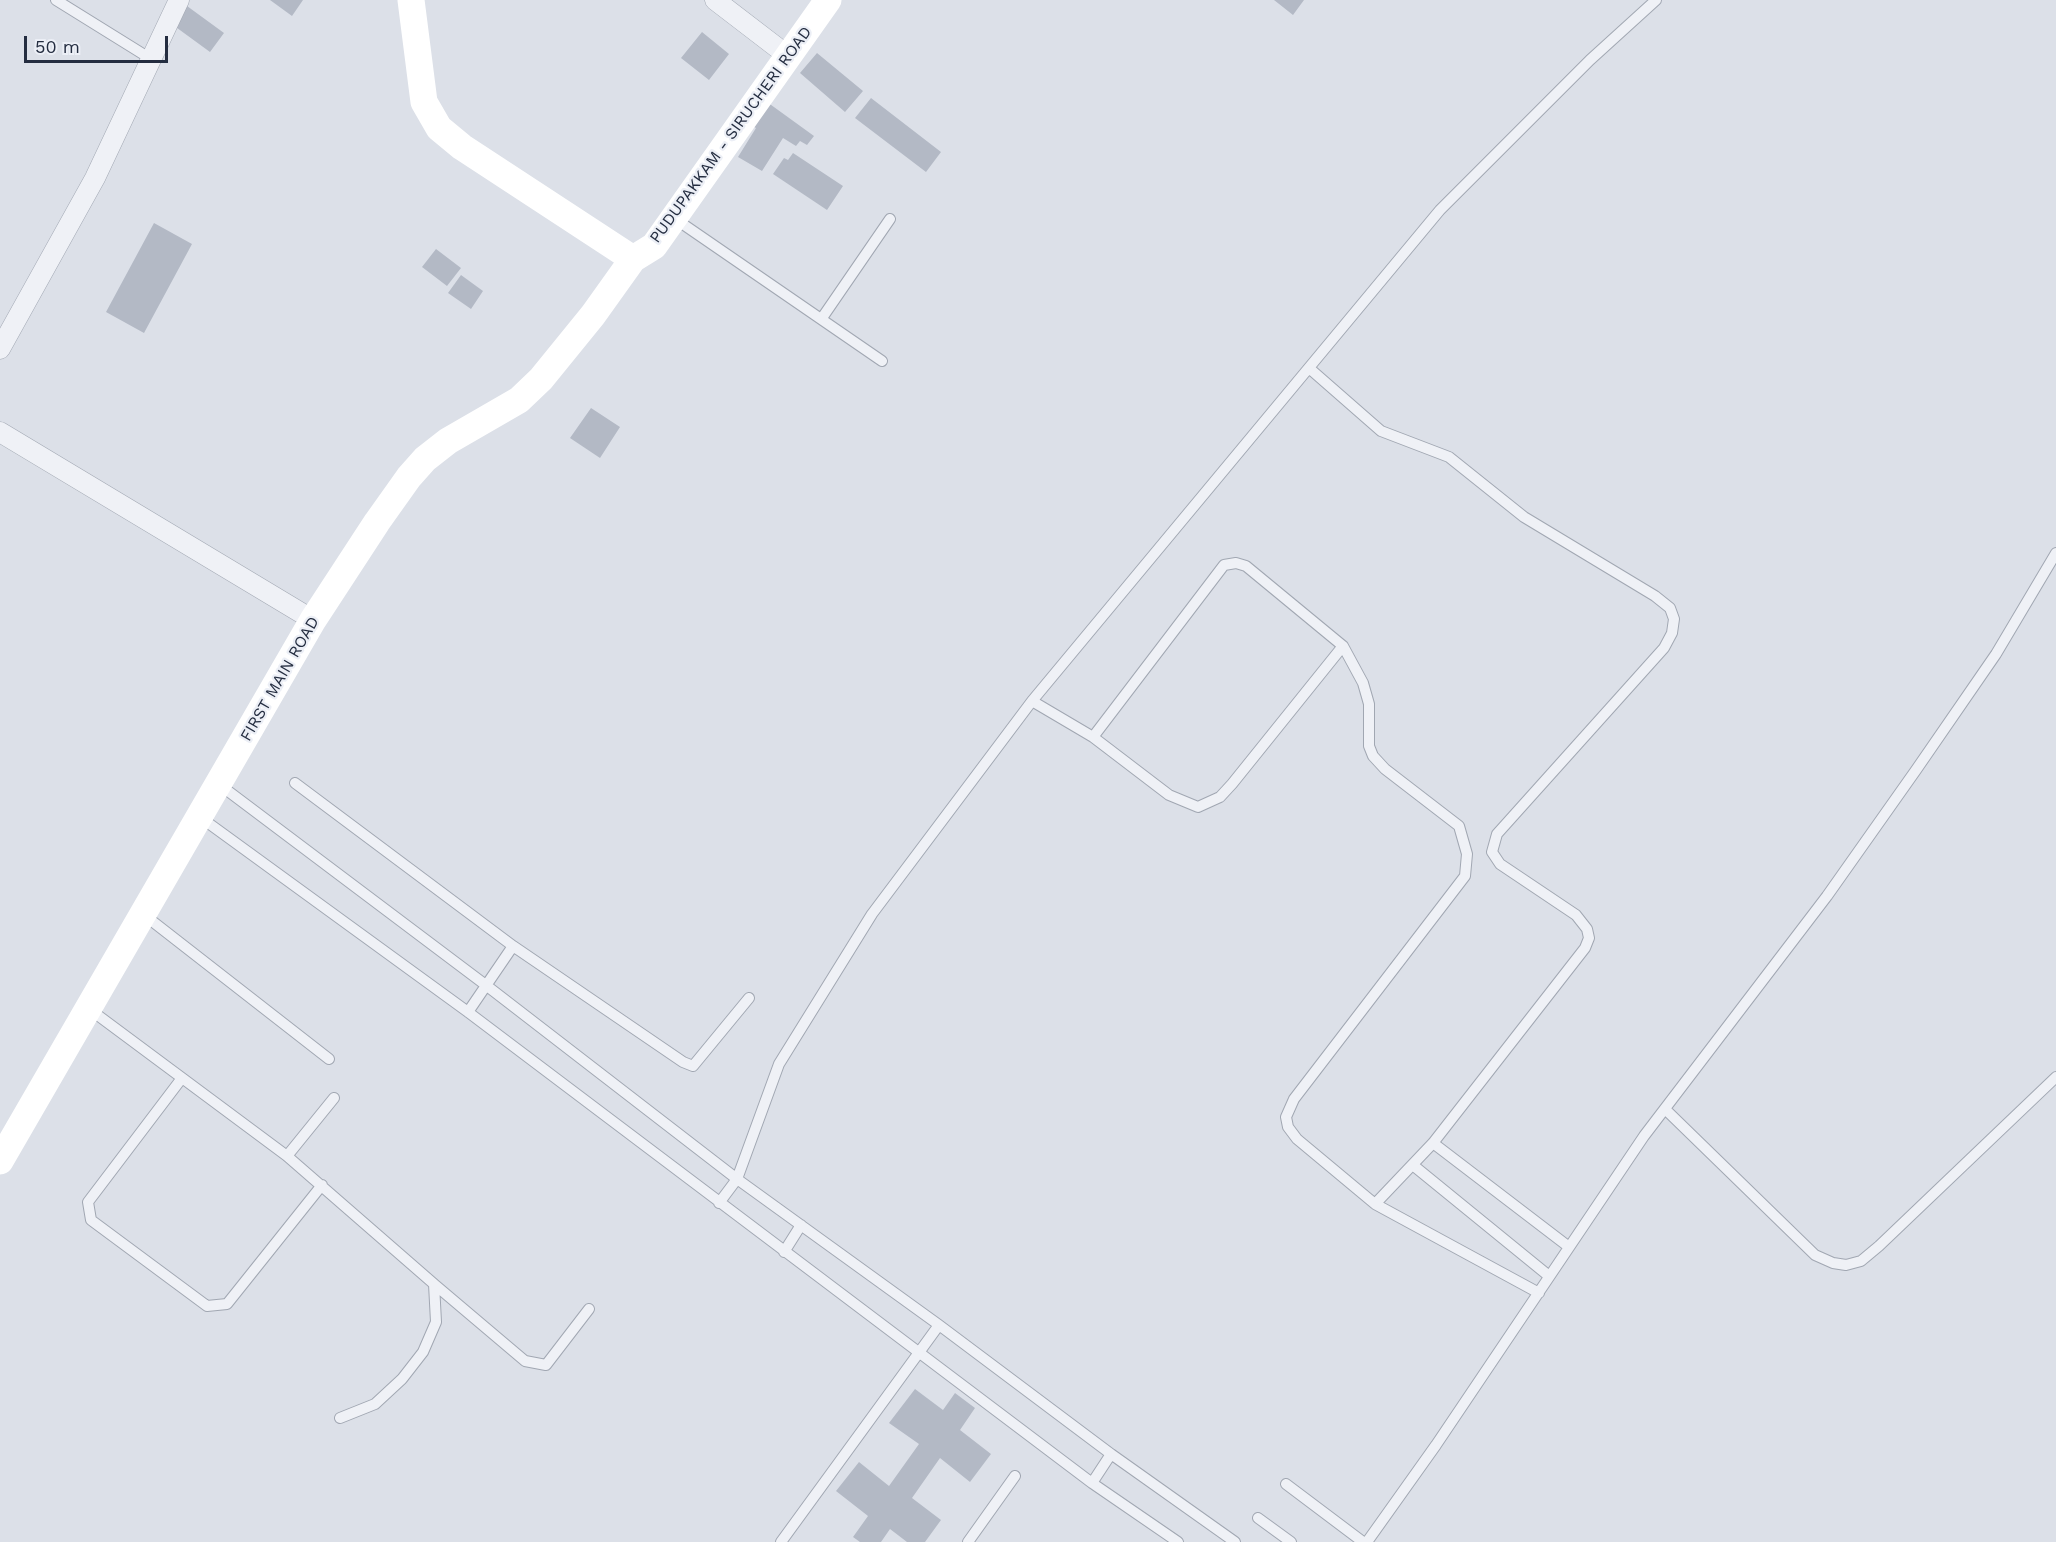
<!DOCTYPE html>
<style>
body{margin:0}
#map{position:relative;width:2056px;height:1542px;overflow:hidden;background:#dce0e8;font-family:"Work Sans",sans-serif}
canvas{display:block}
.scale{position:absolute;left:24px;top:36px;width:144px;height:27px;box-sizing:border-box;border:3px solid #242d40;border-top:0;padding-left:8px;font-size:18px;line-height:21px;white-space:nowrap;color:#242d40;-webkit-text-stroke:4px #eceff6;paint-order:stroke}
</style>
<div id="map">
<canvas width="2056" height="1542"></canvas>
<div class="scale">50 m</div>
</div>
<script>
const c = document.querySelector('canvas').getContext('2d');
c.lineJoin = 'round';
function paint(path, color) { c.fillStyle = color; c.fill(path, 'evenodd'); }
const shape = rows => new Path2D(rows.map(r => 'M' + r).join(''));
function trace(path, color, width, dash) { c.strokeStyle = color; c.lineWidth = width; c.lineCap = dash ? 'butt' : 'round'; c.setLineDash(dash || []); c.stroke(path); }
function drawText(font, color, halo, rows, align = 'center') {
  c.font = font + ' "Work Sans",sans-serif'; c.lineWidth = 4.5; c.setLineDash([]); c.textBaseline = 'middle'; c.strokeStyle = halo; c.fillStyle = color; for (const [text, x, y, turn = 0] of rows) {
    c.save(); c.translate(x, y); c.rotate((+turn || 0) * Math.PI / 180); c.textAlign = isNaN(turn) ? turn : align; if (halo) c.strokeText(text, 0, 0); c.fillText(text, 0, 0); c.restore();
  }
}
const building = shape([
 [270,0,303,0,292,16],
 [1274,0,1304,0,1293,15],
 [187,6,224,33,210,52,173,25],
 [702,32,729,54,709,80,681,58],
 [817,53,863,91,845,112,800,73],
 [871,98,941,152,926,172,855,118],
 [767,102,814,136,807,145,800,141,796,146,783,138,762,171,738,157,756,128,751,125],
 [793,153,843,186,827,210,773,174,784,158,788,160],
 [154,223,192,244,144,333,106,312],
 [436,249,461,268,447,286,422,267],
 [461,275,483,291,471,309,448,293],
 [591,408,620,427,600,458,570,438],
 [915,1389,943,1410,955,1393,975,1408,960,1430,991,1454,970,1482,940,1458,912,1498,941,1520,925,1542,907,1542,890,1529,881,1542,860,1542,853,1537,868,1516,836,1491,859,1462,889,1486,919,1444,889,1423]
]);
const lane = shape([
 [56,0,151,59],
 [674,218,882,361],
 [822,318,890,219],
 [1309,368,1381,431,1449,457,1524,517,1655,596,1670,608,1674,619,1672,633,1664,648,1497,834,1492,852,1500,864,1576,915,1587,929,1589,938,1585,948,1433,1143,1375,1204],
 [1032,701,1093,737,1169,795,1198,807,1220,797,1232,784,1343,646],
 [1093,737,1224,565,1236,563,1246,566,1343,646,1363,683,1369,704,1369,746,1373,756,1385,769,1459,826,1467,854,1465,876,1294,1099,1286,1117,1288,1127,1297,1139,1375,1204,1539,1293],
 [295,783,513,946],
 [220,785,487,986,737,1179,939,1325,1111,1454,1235,1542],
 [200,817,468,1012,1092,1483,1178,1542],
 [143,914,329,1059],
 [88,1008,287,1156,434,1284,436,1322,423,1352,402,1379,375,1404,340,1418],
 [468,1012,513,946,683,1062,693,1066,749,998],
 [182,1078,88,1202,91,1220,207,1306,227,1304,322,1185],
 [1665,1109,1815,1255,1833,1263,1846,1265,1861,1261,1879,1246,2056,1077],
 [1433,1143,1569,1247],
 [287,1156,334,1098],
 [1414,1166,1549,1276],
 [719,1203,737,1179,779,1064,872,914,1032,701,1440,210,1590,60,1656,0],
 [784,1252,801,1225],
 [434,1284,525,1361,546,1365,589,1309],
 [1092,1483,1111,1454],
 [1286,1484,1363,1542],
 [1258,1518,1291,1542],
 [781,1542,939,1325],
 [968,1542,1015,1476],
 [1367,1542,1436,1445,1644,1136,1827,896,1916,770,1996,654,2056,553]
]);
const street = shape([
 [715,0,788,56],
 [0,349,95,178,179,0],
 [0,432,313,620]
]);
const secondary = shape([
 [411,0,424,102,439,128,462,147,633,259,654,246,828,0],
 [0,1161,313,620,377,522,409,477,425,459,448,441,519,400,541,379,593,315,633,259]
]);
const streetNames = [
 ["PUDUPAKKAM - SIRUCHERI ROAD",731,135,-54],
 ["FIRST MAIN ROAD",280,679,-60]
];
paint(building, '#b3b9c5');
trace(lane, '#a1a7b2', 12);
trace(street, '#a1a7b2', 21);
trace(lane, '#eff1f6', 10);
trace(street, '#eff1f6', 20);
trace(secondary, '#fff', 27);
drawText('16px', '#242d40', '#eceff6', streetNames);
</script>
